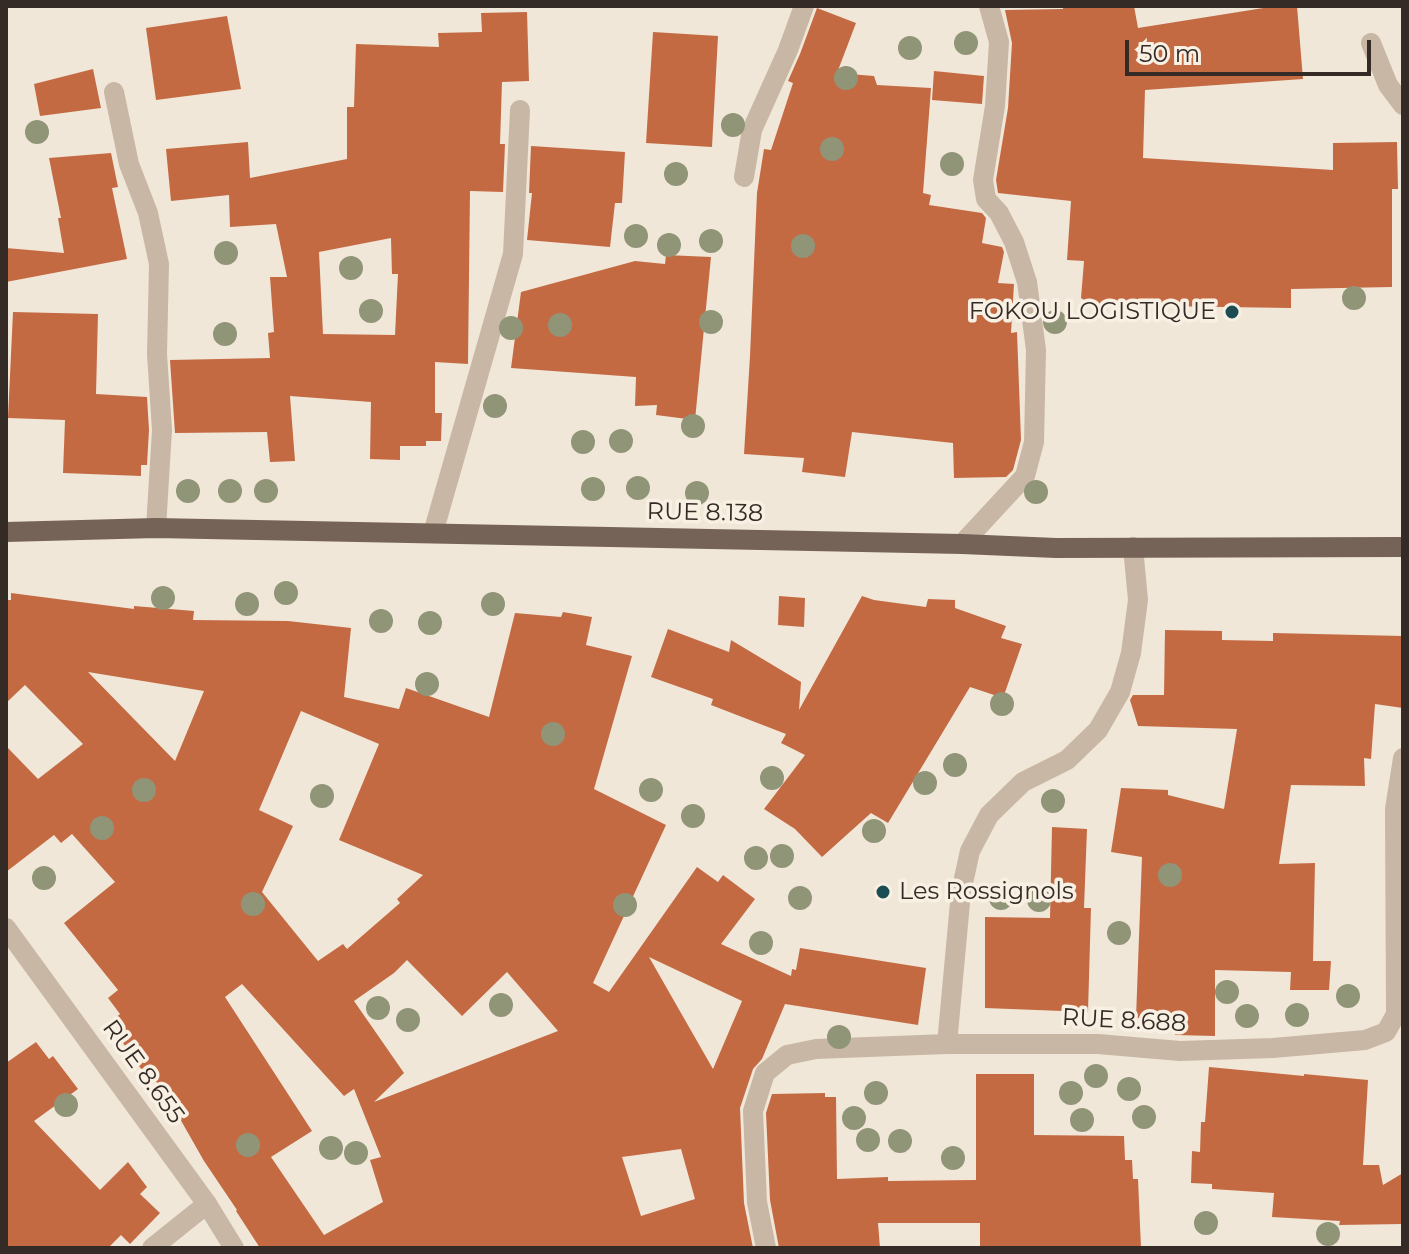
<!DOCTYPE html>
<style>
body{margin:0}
#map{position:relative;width:1409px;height:1254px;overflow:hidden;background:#f1e7d8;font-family:Montserrat,sans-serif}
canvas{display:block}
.frame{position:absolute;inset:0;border:8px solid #342b26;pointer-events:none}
.scale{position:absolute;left:1125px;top:40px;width:246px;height:36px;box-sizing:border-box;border:4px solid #342b26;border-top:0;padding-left:10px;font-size:24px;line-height:28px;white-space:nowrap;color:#342b26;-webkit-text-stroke:6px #f9f0e4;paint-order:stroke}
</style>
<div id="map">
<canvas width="1409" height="1254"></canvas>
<div class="frame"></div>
<div class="scale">50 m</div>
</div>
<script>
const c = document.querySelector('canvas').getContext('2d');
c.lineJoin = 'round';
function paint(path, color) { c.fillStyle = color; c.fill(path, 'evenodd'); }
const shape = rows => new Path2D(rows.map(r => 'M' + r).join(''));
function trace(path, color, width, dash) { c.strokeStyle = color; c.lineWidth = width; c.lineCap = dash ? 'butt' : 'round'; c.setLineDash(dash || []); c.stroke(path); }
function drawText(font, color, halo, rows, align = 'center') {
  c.font = font + ' Montserrat,sans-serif'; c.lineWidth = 7; c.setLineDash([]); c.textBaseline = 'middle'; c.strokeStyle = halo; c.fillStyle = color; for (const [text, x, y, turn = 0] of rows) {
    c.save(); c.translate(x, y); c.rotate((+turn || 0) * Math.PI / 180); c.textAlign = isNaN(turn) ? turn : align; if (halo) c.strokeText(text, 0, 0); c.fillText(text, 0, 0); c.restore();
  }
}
const building = shape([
 [1063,6,1134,6,1138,28,1276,6,1297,6,1303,79,1145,90,1143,158,1333,170,1333,143,1397,142,1398,189,1392,189,1392,287,1291,289,1291,308,1092,305,1081,298,1084,261,1067,260,1071,201,998,193,996,180,1008,108,1012,43,1005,10,1063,9],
 [817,8,856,23,837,73,874,76,877,85,931,88,923,193,931,195,929,205,982,213,986,218,982,243,1002,247,1004,252,998,283,1014,284,1011,333,1017,332,1021,440,1013,470,1006,477,954,478,953,443,852,432,845,477,802,472,804,458,744,454,750,356,757,193,764,149,771,150,793,83,788,81,800,54],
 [527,12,529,81,502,82,500,144,505,144,503,192,470,191,468,362,468,364,435,362,435,413,442,413,441,441,426,441,426,446,400,446,400,460,370,459,371,402,290,396,295,461,270,462,267,432,175,433,170,360,270,358,268,333,274,332,270,277,287,277,276,224,230,227,229,195,171,201,166,149,248,142,250,178,347,159,347,107,354,107,356,44,439,47,438,33,482,32,481,13],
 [391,238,392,274,398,274,395,335,323,334,319,252],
 [227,16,241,89,156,100,146,28],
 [653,32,718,36,712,147,646,143],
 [93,69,101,108,40,116,34,84],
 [934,71,984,76,982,104,932,100],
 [531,146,625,152,622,203,615,203,610,247,527,240,532,193,529,193],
 [111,153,118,187,112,188,127,259,6,282,6,248,64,253,58,218,61,218,49,158],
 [666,255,711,257,695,420,656,415,657,405,635,406,636,377,511,368,521,292,635,261,665,264],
 [13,312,98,314,96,394,147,397,149,430,147,465,141,465,141,476,63,473,65,420,8,418],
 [11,593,134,609,134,606,194,611,193,620,288,621,351,628,344,697,399,709,406,688,489,717,515,613,561,617,563,612,592,617,586,645,632,656,594,789,666,825,593,983,609,992,697,867,718,882,723,875,755,899,721,944,791,976,792,969,796,970,800,948,926,968,918,1025,785,1004,762,1059,753,1069,740,1108,744,1203,753,1248,260,1248,236,1211,237,1210,204,1161,171,1103,168,1104,151,1072,146,1076,123,1043,129,1039,113,1020,120,1014,108,998,118,990,64,923,115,882,72,834,61,843,54,835,6,872,6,746,38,779,83,744,25,685,6,703,6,600,11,600],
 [88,672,204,691,175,761],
 [301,711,379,744,339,840,423,875,397,899,400,903,347,949,343,944,318,961,262,892,293,826,259,810],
 [649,957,742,1001,713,1069],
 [407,960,462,1016,507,972,558,1031,374,1102,404,1073,354,1001,394,973],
 [242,984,344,1096,354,1089,381,1157,370,1160,383,1202,324,1235,271,1157,312,1131,225,997],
 [681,1149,695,1199,641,1216,622,1157],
 [779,596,805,598,804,627,778,625],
 [862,596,874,600,926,607,928,599,955,600,955,608,1006,626,1001,638,1022,644,1003,698,970,687,888,823,871,813,822,857,795,829,764,809,805,755,781,743,786,734,711,705,713,699,651,677,668,629,729,652,731,640,801,682,799,710],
 [1165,630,1222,631,1222,640,1273,641,1273,633,1403,636,1403,708,1375,704,1371,759,1364,758,1365,786,1291,785,1279,864,1315,863,1313,961,1331,961,1329,990,1290,990,1291,972,1215,970,1215,1036,1175,1035,1175,1018,1136,1018,1142,857,1111,852,1121,788,1168,790,1168,795,1224,809,1237,729,1138,726,1130,700,1133,695,1164,695],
 [1052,827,1087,829,1084,908,1091,908,1088,1012,985,1008,985,917,1050,918],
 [36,1042,49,1059,53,1056,78,1089,34,1121,100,1190,128,1162,147,1187,140,1194,160,1213,130,1244,121,1235,108,1248,6,1248,6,1063],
 [1209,1067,1304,1076,1304,1074,1368,1080,1363,1165,1379,1165,1383,1185,1403,1173,1403,1224,1339,1225,1340,1221,1272,1217,1274,1193,1212,1189,1212,1184,1191,1183,1192,1151,1200,1152,1201,1122,1205,1122],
 [976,1074,1034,1074,1034,1135,1124,1136,1125,1160,1132,1160,1133,1179,1138,1179,1141,1248,980,1248,980,1223,878,1223,880,1248,779,1248,770,1200,766,1113,772,1094,825,1093,825,1097,836,1097,837,1179,888,1177,888,1181,976,1180]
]);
const minor = shape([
 [1371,43,1388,85,1403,105],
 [114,92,129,164,148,213,159,264,157,354,162,430,156,528],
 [744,177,752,130,788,50,804,6],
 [433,533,513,254,520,110],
 [962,544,1025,476,1034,442,1036,350,1027,282,1014,242,999,213,986,199,983,180,995,106,999,42,989,6],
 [947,1044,961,892,970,851,989,815,1023,782,1067,760,1098,730,1120,692,1131,653,1138,600,1133,547],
 [152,1248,207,1204],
 [766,1248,757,1202,753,1111,765,1073,787,1055,816,1049,947,1044,1098,1044,1180,1051,1273,1048,1365,1040,1386,1032,1396,1014,1395,809,1403,758]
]);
const tertiary = shape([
 [6,928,207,1204,234,1248]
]);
const primary = shape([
 [6,532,156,528,962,544,1056,548,1403,547]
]);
const trees = [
 [966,43],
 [910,48],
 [846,78],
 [733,125],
 [37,132],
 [832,149],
 [952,164],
 [676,174],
 [636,236],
 [711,241],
 [669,245],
 [803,246],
 [226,253],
 [351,268],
 [1354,298],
 [371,311],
 [711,322],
 [1055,322],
 [560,325],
 [511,328],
 [225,334],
 [495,406],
 [693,426],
 [621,441],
 [583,442],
 [638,488],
 [593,489],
 [188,491],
 [230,491],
 [266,491],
 [1036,492],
 [697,493],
 [286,593],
 [163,598],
 [247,604],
 [493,604],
 [381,621],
 [430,623],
 [427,684],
 [1002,704],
 [553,734],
 [955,765],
 [772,778],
 [925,783],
 [144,790],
 [651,790],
 [322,796],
 [1053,801],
 [693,816],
 [102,828],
 [874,831],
 [782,856],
 [756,858],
 [1170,875],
 [44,878],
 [800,898],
 [1001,898],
 [1039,900],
 [253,904],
 [625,905],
 [1119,933],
 [761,943],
 [1227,992],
 [1348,996],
 [501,1005],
 [378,1008],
 [1297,1015],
 [1247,1016],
 [408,1020],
 [839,1037],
 [1096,1076],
 [1129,1089],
 [876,1093],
 [1071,1093],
 [66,1105],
 [1144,1117],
 [854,1118],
 [1082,1120],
 [868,1140],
 [900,1141],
 [248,1145],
 [331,1148],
 [356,1153],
 [953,1158],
 [1206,1223],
 [1328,1234]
];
const markers = [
 [1232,312,8,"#1d4d54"],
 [883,892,8,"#1d4d54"]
];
const poiNames = [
 ["FOKOU LOGISTIQUE",1216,312],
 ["Les Rossignols",899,892,"left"]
];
const streetNames = [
 ["RUE 8.138",705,513,1],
 ["RUE 8.688",1124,1021,3],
 ["RUE 8.655",143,1072,54]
];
paint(building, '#c46a43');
trace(minor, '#c8b7a5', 20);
trace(tertiary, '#c8b7a5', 20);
trace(primary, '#766357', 20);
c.fillStyle = '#909578';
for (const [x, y] of trees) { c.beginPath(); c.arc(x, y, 12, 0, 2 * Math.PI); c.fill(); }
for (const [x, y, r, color] of markers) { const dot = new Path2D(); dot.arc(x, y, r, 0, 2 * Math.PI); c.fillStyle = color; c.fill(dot); trace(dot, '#f9f0e4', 3); }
drawText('24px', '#342b26', '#f9f0e4', poiNames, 'right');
drawText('24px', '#342b26', '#f9f0e4', streetNames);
</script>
